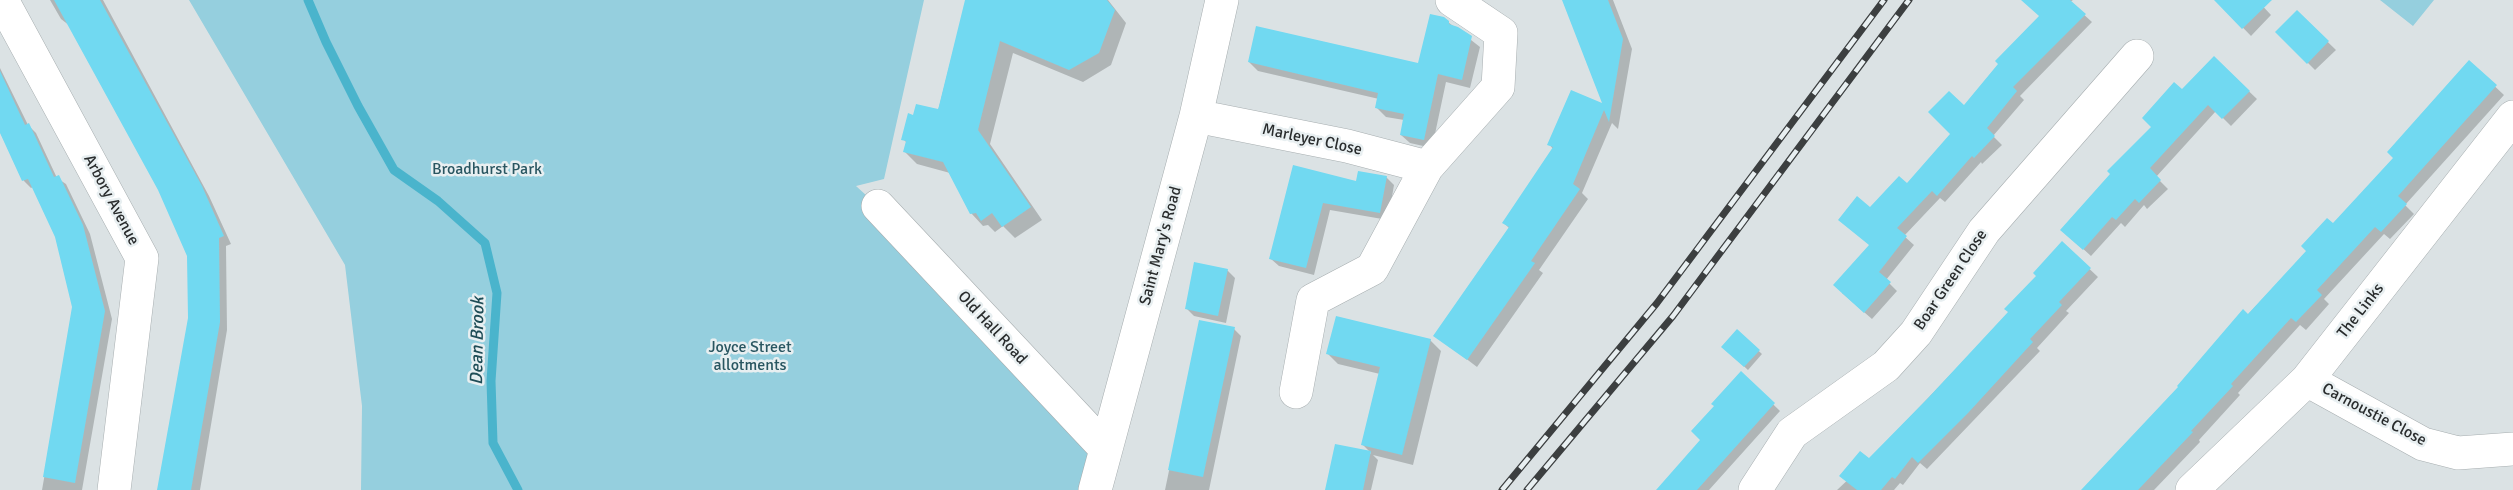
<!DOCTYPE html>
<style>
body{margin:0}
canvas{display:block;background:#dbe2e4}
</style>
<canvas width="2513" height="490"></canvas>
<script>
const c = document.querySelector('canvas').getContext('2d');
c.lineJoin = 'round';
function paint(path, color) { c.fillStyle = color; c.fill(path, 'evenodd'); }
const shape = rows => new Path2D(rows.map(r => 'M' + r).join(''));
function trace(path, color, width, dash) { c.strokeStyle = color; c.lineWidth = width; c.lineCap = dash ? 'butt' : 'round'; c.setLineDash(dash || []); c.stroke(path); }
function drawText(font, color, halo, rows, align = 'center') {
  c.font = font + ' Signika,sans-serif'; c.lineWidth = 5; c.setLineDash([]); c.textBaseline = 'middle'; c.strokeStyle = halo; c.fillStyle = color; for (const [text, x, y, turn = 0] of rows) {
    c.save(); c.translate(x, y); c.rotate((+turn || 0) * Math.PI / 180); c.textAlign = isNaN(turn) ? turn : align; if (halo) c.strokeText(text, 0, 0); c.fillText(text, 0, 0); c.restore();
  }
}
const green = shape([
 [189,0,924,0,884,179,856,186,878,206,1106,449,1095,490,361,490,362,406,345,265],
 [2380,0,2434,0,2413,26]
]);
const shadow = shape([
 [50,0,103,0,209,196,231,244,226,246,227,330,200,490,160,490,189,319,189,256,159,190,70,26,61,19],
 [966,0,1108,0,1126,23,1111,65,1083,82,1013,53,990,144,1042,220,1015,238,1003,226,995,232,988,225,983,226,971,213,950,173,917,164,905,152,907,143,903,139,914,116,938,111],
 [1564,0,1613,0,1632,49,1618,129,1612,123,1582,193,1588,199,1539,270,1543,273,1477,367,1435,335,1510,229,1504,223,1553,149,1549,144,1605,106],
 [2028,0,2073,0,2070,2,2092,22,2020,96,2024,100,1993,136,2002,145,1982,164,1981,162,1945,202,1940,198,1904,236,1914,245,1886,280,1897,291,1872,319,1842,293,1870,246,1870,209,1907,185,1952,134,1964,108,2040,16],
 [2216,0,2257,0,2271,15,2251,36],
 [2297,12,2336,50,2315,70,2277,32],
 [1448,22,1480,47,1470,88,1446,82,1432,148,1410,143,1401,135,1404,120,1386,117,1377,108,1379,99,1258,71,1249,62,1419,65],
 [2214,58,2257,99,2231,126,2216,111,2156,177,2168,189,2147,209,2144,205,2125,227,2121,223,2091,256,2070,237,2182,91],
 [2469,62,2504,95,2405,205,2414,214,2390,239,2384,234,2324,299,2329,304,2306,330,2300,325,2238,393,2240,395,2199,440,2200,442,2154,490,2083,490,2395,158],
 [0,68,28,125,36,133,57,178,66,184,90,234,112,319,82,490,42,490,74,306,56,236,33,187,31,188,24,181,0,132],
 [1294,167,1357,183,1386,177,1394,185,1388,220,1330,210,1314,275,1279,266,1271,259],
 [2063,244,2098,277,2066,311,2069,313,2037,348,2040,351,1927,469,1920,463,1903,485,1900,483,1894,490,1837,490,1869,460,2010,312],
 [1227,270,1235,278,1226,323,1194,316,1186,308],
 [1200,321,1234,329,1241,336,1209,490,1165,490],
 [1737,331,1762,354,1748,370,1723,347],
 [1430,340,1441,351,1413,465,1373,455,1378,460,1371,490,1326,490,1371,453,1363,445,1380,374,1338,364,1328,354],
 [1741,373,1780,411,1709,490,1658,490,1701,440,1716,406]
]);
const stream = shape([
 [308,0,326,42,358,106,394,170,438,201,485,243,497,293,491,381,493,443,518,490]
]);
const building = shape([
 [54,0,100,0,202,186,224,236,219,238,220,322,191,490,157,490,188,318,187,256,158,190],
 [965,0,1107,0,1115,10,1099,53,1069,70,1000,41,978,130,1031,207,1002,227,992,213,981,221,976,213,970,214,943,162,903,152,906,141,901,140,908,113,913,115,916,104,938,109,939,106],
 [1562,0,1608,0,1623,39,1609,122,1604,110,1573,184,1580,189,1531,261,1535,263,1467,360,1433,336,1509,227,1502,223,1553,147,1547,145,1571,90,1602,103],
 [2021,0,2070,0,2086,14,2013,87,2017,91,1987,128,1995,136,1974,158,1972,156,1937,196,1932,191,1897,228,1907,236,1879,272,1891,282,1864,313,1833,285,1869,245,1838,220,1857,196,1870,207,1899,176,1907,183,1950,134,1928,112,1949,91,1964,105,1998,64,1995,61,2039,16],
 [2214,0,2272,0,2242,29],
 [2297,10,2329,41,2307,64,2275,32],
 [1430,14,1444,17,1449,21,1449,24,1458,27,1472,36,1462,80,1438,74,1424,140,1400,135,1404,114,1375,108,1378,93,1248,62,1256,26,1418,63],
 [2214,56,2250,91,2222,119,2208,105,2150,168,2161,180,2139,203,2135,199,2116,220,2112,217,2083,250,2060,230,2110,174,2107,171,2151,127,2142,118,2174,82,2182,89],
 [2469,60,2497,85,2398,196,2407,204,2381,232,2375,227,2317,290,2322,295,2296,322,2291,318,2231,384,2233,386,2191,431,2193,432,2138,490,2081,490,2178,387,2177,386,2243,309,2248,314,2306,251,2301,246,2327,218,2333,223,2393,158,2387,152],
 [0,71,25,125,29,123,54,177,59,175,83,225,105,311,75,483,43,477,72,307,55,237,28,179,22,181,0,133],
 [1293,165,1356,181,1358,171,1387,176,1380,213,1323,203,1306,268,1269,259],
 [2062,241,2091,268,2059,302,2062,305,2030,339,2033,342,1968,413,1918,463,1912,457,1895,479,1892,477,1881,490,1857,490,1839,476,1860,451,1869,458,1929,397,2008,312,2004,309,2036,276,2033,273],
 [1194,262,1228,269,1218,316,1185,309],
 [1336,316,1431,339,1402,455,1361,445,1380,367,1326,354],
 [1199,320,1235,327,1203,477,1168,470],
 [1737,329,1760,350,1744,367,1721,347],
 [1741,371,1775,403,1697,490,1656,490,1700,440,1691,431,1714,406,1711,404],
 [1335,444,1371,451,1363,490,1325,490]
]);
const minor = shape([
 [2,0,142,258,114,490],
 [1196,116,1347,146,1427,167],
 [878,206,1106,449],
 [2307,380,2423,444,2458,453,2513,449],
 [1296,392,1313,300,1372,269,1427,167,1498,87,1501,33,1452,0],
 [1095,490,1196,116,1222,0],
 [1755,490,1792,433,1886,366,1916,333,1984,231,2137,56],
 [2192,490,2307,380,2513,117]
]);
const rail = shape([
 [1502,490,1657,303,1884,0],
 [1527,490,1673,316,1909,0]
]);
const streetNames = [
 ["Marleyer Close",1312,140,12],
 ["Arbory Avenue",111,200,62],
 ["Saint Mary's Road",1161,246,-75],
 ["Boar Green Close",1951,280,-56],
 ["The Links",2361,311,-52],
 ["Old Hall Road",992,328,47],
 ["Carnoustie Close",2374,415,28]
];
const parkNames = [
 ["Broadhurst Park",487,170],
 ["Joyce Street",750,348],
 ["allotments",750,366]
];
const waterNames = [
 ["Dean Brook",478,341,-89]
];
paint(green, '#95cfde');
paint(shadow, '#0003');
trace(stream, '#4ab4cc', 9);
paint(building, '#71d9f1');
trace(minor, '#a7aeb0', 34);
trace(minor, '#fff', 33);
trace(rail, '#3c3f40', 7);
trace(rail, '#e8eff1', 4.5, [14]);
drawText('16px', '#292c2d', '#e8eff1', streetNames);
drawText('16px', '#295661', '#e8eff1', parkNames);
drawText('italic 18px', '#1f4d57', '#e8eff1', waterNames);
</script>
